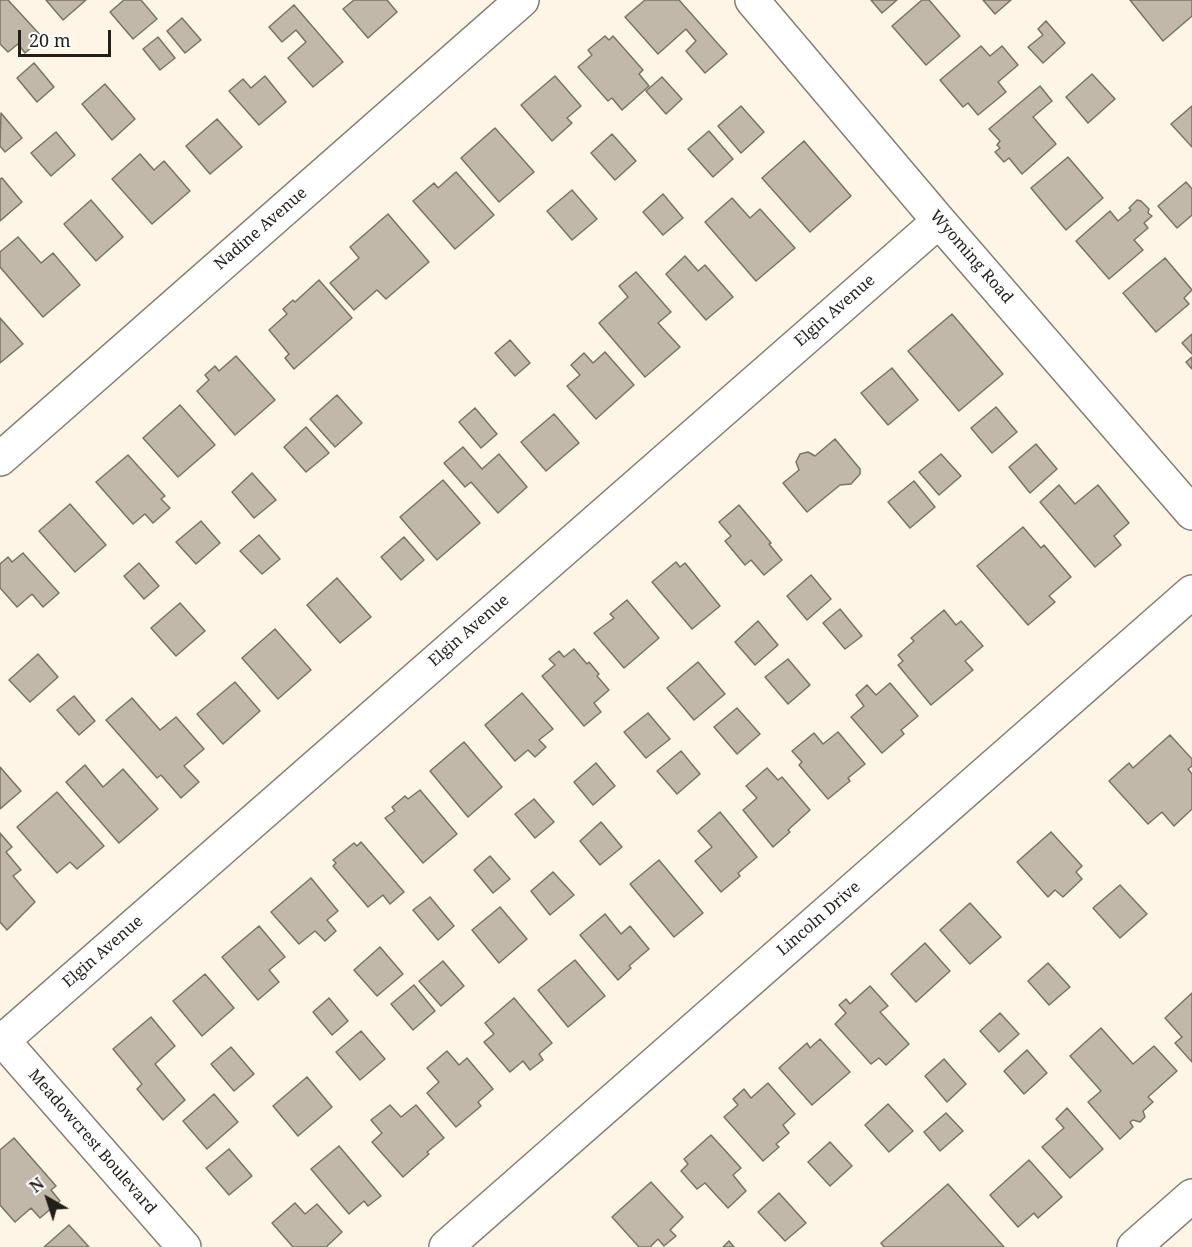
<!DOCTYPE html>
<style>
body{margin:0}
#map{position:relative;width:1192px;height:1247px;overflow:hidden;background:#fef5e6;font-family:"Noto Serif",serif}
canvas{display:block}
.north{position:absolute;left:18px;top:1169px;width:60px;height:60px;-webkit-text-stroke:4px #fff;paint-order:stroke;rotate:321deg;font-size:16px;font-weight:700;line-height:24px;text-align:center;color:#221e19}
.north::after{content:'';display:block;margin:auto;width:21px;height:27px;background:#221e19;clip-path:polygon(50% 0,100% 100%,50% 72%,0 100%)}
.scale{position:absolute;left:18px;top:30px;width:93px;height:27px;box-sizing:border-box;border:3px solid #221e19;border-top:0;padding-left:8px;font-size:18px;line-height:21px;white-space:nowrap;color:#221e19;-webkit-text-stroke:4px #fff;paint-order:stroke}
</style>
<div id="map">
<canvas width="1192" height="1247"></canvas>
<div class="north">N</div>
<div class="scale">20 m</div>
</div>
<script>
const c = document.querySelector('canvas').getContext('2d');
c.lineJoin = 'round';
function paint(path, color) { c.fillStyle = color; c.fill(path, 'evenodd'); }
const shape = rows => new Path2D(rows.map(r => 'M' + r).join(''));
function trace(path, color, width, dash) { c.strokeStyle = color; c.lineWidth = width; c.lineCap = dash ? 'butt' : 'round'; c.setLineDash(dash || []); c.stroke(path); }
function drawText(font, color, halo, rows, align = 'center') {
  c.font = font + ' "Noto Serif",serif'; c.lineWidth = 4.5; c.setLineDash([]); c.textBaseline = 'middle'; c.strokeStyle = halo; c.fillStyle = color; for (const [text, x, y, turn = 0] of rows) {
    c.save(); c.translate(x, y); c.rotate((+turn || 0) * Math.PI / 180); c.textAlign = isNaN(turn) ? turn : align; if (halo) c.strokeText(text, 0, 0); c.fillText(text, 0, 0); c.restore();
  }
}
const building = shape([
 [0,0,8,0,43,38,25,53,18,44,8,52,0,44,0,0],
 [46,0,86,0,63,20,46,0],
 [124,0,141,0,157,19,133,39,110,12,124,0],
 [354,0,387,0,397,12,368,38,343,9,354,0],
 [645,0,679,0,727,54,705,73,686,51,696,41,686,29,658,54,625,17,645,0],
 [871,0,897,0,882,13,871,0],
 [922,0,929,0,960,36,926,65,892,26,922,0],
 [983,0,1011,0,995,14,983,0],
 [1130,0,1192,0,1192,16,1163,41,1130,0],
 [294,5,343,62,313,87,288,58,306,42,296,30,282,42,269,27,294,5],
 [182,18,201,40,185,53,167,31,182,18],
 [1046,21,1065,43,1043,63,1028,47,1043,35,1038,29,1046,21],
 [605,36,609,40,613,36,643,70,639,74,649,86,622,110,612,98,608,101,578,67,592,55,588,50,605,36],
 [158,37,175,58,160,70,143,49,158,37],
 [981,46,990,56,1002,46,1018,65,998,82,1006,92,978,115,968,103,963,107,940,80,981,46],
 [34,63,54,87,37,102,17,78,34,63],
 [1092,74,1115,99,1088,123,1066,97,1092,74],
 [265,76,286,102,259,125,229,91,243,79,251,88,265,76],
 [555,76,581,106,567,118,572,123,552,141,521,105,555,76],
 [662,77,682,99,666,114,646,91,662,77],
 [105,84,135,119,112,140,82,104,105,84],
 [1040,86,1052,101,1033,117,1056,144,1022,174,1009,158,1004,162,995,152,1000,148,997,145,1000,141,989,129,1040,86],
 [741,106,764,132,741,153,718,126,741,106],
 [1192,106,1192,147,1171,124,1192,106],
 [1,113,22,138,5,152,0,146,1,113],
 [217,119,242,147,210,174,186,146,217,119],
 [495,128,534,172,499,202,461,158,495,128],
 [709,131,733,159,713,177,688,149,709,131],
 [56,132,75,155,51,176,31,153,56,132],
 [612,134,636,161,615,180,591,153,612,134],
 [804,141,851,196,810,232,762,178,804,141],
 [140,154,154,170,164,161,190,191,152,224,112,179,140,154],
 [1068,157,1103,198,1066,230,1031,188,1068,157],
 [456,172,494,215,455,249,413,201,434,183,438,188,456,172],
 [2,178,22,202,0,221,0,179,2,178],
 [1186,182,1192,189,1192,215,1177,228,1158,206,1186,182],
 [572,190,597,219,572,240,547,211,572,190],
 [663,194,683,218,663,235,643,212,663,194],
 [732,198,750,218,760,209,795,248,756,281,705,222,732,198],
 [91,200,123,237,96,261,64,224,91,200],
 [1137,200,1141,201,1149,209,1148,213,1152,216,1144,223,1148,228,1134,240,1143,250,1109,279,1076,241,1110,211,1118,221,1131,210,1129,208,1137,200],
 [388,214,429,262,386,299,377,290,354,310,330,283,359,258,350,247,388,214],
 [18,237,41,263,53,253,80,285,43,317,0,267,0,252,18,237],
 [685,256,698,271,705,265,733,297,706,320,666,274,685,256],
 [1165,258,1192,290,1184,298,1189,304,1156,332,1123,293,1165,258],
 [636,272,671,312,658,323,680,347,645,377,599,323,628,297,619,286,636,272],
 [319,280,352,318,294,369,285,358,289,354,269,330,287,314,283,309,293,300,295,302,319,280],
 [952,314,1003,374,959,411,908,351,952,314],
 [0,318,23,344,0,363,0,318],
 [1192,334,1192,354,1182,343,1192,334],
 [510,340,530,363,515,376,495,353,510,340],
 [605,352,634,385,596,419,567,386,580,375,571,365,584,353,593,363,605,352],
 [236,356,275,400,235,435,197,391,209,380,205,375,215,366,219,371,236,356],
 [1192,357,1192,369,1186,362,1192,357],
 [892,368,918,400,888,425,861,393,892,368],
 [337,395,362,423,335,447,310,419,337,395],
 [180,405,215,445,178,477,143,438,180,405],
 [996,407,1017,432,992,453,971,428,996,407],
 [475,408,497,434,481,448,459,422,475,408],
 [554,414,579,443,546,471,521,442,554,414],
 [306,427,329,453,306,472,284,447,306,427],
 [835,439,860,469,860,474,851,484,840,485,807,512,783,483,799,470,796,462,800,454,808,452,815,456,835,439],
 [1036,444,1057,469,1030,493,1009,467,1036,444],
 [463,447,482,469,499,454,527,487,498,513,471,482,465,487,444,463,463,447],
 [941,454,961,476,939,495,919,472,941,454],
 [128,455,165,496,161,499,170,508,153,523,145,514,133,524,96,482,128,455],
 [252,473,276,500,254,518,232,492,252,473],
 [443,480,480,523,437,560,400,517,443,480],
 [914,481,935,507,910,528,888,502,914,481],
 [1059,485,1075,504,1098,485,1129,523,1114,536,1121,545,1095,567,1040,502,1059,485],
 [70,504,106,545,75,572,39,531,70,504],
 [739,505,771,543,769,544,782,560,764,575,751,560,745,565,725,541,731,536,719,522,739,505],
 [201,521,220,543,196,564,176,542,201,521],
 [1023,527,1041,548,1044,545,1071,577,1049,596,1055,602,1028,625,977,566,1023,527],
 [259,535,280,559,262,574,240,551,259,535],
 [404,537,424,560,401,580,381,557,404,537],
 [23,553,59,593,43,607,32,594,17,607,0,588,0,564,8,557,12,562,23,553],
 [676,562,680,567,685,563,720,606,692,629,652,582,676,562],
 [139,563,159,586,144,599,124,576,139,563],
 [811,575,831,599,807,620,787,596,811,575],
 [337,578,371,617,340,643,307,605,337,578],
 [627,600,659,638,624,668,594,633,614,618,610,614,627,600],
 [180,603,205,631,176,656,151,628,180,603],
 [840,609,862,636,845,649,823,623,840,609],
 [944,610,956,625,961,621,983,646,965,661,973,670,931,705,898,665,903,661,898,655,914,641,911,638,944,610],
 [758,621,778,645,755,665,735,642,758,621],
 [275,629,311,670,278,699,242,658,275,629],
 [574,649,587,664,589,662,599,674,597,676,609,690,594,703,601,712,584,726,542,676,555,665,549,659,559,651,564,657,574,649],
 [38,654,58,677,30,702,9,680,38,654],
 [788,659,810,685,788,704,765,677,788,659],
 [698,662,725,694,694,720,667,688,698,662],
 [235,682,260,711,223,744,197,714,235,682],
 [890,683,918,716,901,730,904,734,882,753,851,717,864,706,856,695,867,685,876,695,890,683],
 [522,693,553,729,539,740,546,747,535,757,528,750,515,761,485,725,522,693],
 [74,696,95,721,79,735,57,710,74,696],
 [132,698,160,730,176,717,204,749,184,766,199,782,181,798,161,775,157,778,106,720,132,698],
 [737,708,760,734,737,754,714,727,737,708],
 [648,713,670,739,646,758,624,732,648,713],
 [838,732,865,764,848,778,850,781,828,799,799,765,802,762,792,751,814,733,823,744,838,732],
 [1170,735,1192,759,1192,766,1188,769,1192,774,1192,809,1174,826,1162,812,1148,824,1109,781,1129,763,1133,768,1170,735],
 [464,742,502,787,468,817,430,771,464,742],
 [681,751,700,774,677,794,657,771,681,751],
 [596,763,615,786,593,805,574,782,596,763],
 [85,765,103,787,123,769,158,809,119,843,66,782,85,765],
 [0,767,21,791,0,809,0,767],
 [767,768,778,780,782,777,810,810,788,830,790,832,773,847,743,810,757,798,746,786,767,768],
 [420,790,457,834,423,863,385,818,395,811,392,807,405,796,408,799,420,790],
 [57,792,104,846,77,869,70,862,57,873,17,827,57,792],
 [534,799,554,822,535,838,515,814,534,799],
 [720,812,757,857,738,873,740,876,721,892,695,861,712,847,698,831,720,812],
 [601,822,622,847,600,865,580,841,601,822],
 [1051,832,1082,866,1076,872,1082,879,1063,897,1055,890,1048,897,1017,862,1051,832],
 [0,833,12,847,6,852,21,870,13,876,35,902,7,930,0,922,0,833],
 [361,842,404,892,390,904,383,895,368,907,333,866,336,863,333,860,354,843,357,846,361,842],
 [490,856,510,879,493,893,474,870,490,856],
 [659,860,703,913,674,937,630,884,659,860],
 [553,872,574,895,550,915,531,891,553,872],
 [311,878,338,911,327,920,336,931,325,941,315,931,299,944,271,912,311,878],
 [1120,885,1147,914,1120,938,1093,908,1120,885],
 [430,897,454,926,438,940,413,910,430,897],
 [970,903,1001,937,970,964,940,930,970,903],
 [500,907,527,939,499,963,472,930,500,907],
 [605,914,621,934,630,926,649,949,629,966,631,968,618,980,580,935,605,914],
 [259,926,285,957,269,970,279,982,258,1000,222,957,259,926],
 [925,943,950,971,916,1002,891,974,925,943],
 [380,947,403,974,377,996,354,970,380,947],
 [575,960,605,996,568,1027,538,990,575,960],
 [443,961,464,986,441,1006,419,981,443,961],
 [1048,963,1070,987,1049,1005,1028,981,1048,963],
 [205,974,234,1008,202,1036,173,1001,205,974],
 [414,985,435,1011,413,1030,391,1004,414,985],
 [870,986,888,1006,880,1012,909,1044,886,1065,879,1058,871,1064,835,1024,846,1013,839,1005,846,999,850,1004,870,986],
 [1192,993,1192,1062,1175,1043,1182,1037,1165,1018,1192,993],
 [329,998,348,1021,332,1035,313,1012,329,998],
 [514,998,552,1043,539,1054,543,1060,530,1070,523,1061,510,1072,484,1042,494,1034,485,1023,514,998],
 [1000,1013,1019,1034,999,1052,980,1031,1000,1013],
 [151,1017,175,1046,155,1064,185,1100,163,1120,137,1089,142,1084,113,1049,151,1017],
 [1101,1028,1133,1064,1154,1046,1177,1071,1148,1097,1153,1102,1143,1111,1145,1117,1140,1122,1133,1120,1130,1122,1133,1127,1120,1139,1088,1102,1101,1091,1070,1056,1101,1028],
 [361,1031,385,1059,360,1080,336,1052,361,1031],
 [820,1039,850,1072,812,1105,779,1068,807,1043,810,1048,820,1039],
 [231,1047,254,1074,234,1091,211,1064,231,1047],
 [1027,1050,1047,1073,1024,1094,1004,1071,1027,1050],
 [447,1051,459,1065,467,1058,493,1089,478,1102,481,1106,456,1127,427,1093,439,1082,427,1068,447,1051],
 [944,1059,966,1084,947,1102,925,1076,944,1059],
 [307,1077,332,1107,298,1136,273,1106,307,1077],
 [768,1083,795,1114,783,1125,789,1133,776,1144,779,1147,763,1161,724,1117,738,1105,733,1099,744,1089,751,1098,768,1083],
 [214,1094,238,1122,207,1149,183,1121,214,1094],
 [888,1104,913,1131,889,1152,865,1125,888,1104],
 [390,1105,401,1117,416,1105,444,1138,427,1152,429,1154,403,1177,372,1142,382,1133,371,1120,390,1105],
 [1067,1108,1103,1149,1070,1178,1042,1147,1064,1128,1056,1119,1067,1108],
 [946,1113,963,1131,940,1151,924,1132,946,1113],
 [711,1135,741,1168,733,1175,746,1191,728,1208,705,1183,697,1189,681,1171,688,1164,684,1159,711,1135],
 [14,1138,56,1186,51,1190,60,1201,40,1218,31,1208,15,1222,0,1205,0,1150,14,1138],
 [830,1142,852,1166,830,1186,808,1162,830,1142],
 [339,1146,381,1196,368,1206,364,1201,349,1214,311,1169,339,1146],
 [229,1149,252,1176,229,1195,206,1168,229,1149],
 [1029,1160,1062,1197,1038,1218,1034,1213,1018,1227,990,1195,1029,1160],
 [651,1182,683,1217,670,1230,676,1236,664,1246,658,1239,650,1247,639,1247,612,1217,651,1182],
 [948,1184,1004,1247,884,1247,881,1243,948,1184],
 [779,1193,806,1223,785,1241,758,1212,779,1193],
 [295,1203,305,1214,317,1204,342,1232,326,1247,293,1247,272,1223,295,1203],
 [69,1225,89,1247,44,1247,69,1225],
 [729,1241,734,1247,723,1247,729,1241]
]);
const minor = shape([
 [752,0,939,221,1192,513],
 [0,459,522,0],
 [0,1037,184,1247],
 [0,1043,939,221],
 [446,1247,1192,592],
 [1134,1247,1192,1196]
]);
const streetNames = [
 ["Nadine Avenue",261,229,-41],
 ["Wyoming Road",971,257,49],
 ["Elgin Avenue",835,311,-41],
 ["Elgin Avenue",469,631,-41],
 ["Lincoln Drive",819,919,-41],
 ["Elgin Avenue",103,952,-41],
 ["Meadowcrest Boulevard",92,1142,49]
];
paint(building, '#c1b8aa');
trace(building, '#7c7366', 1.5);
trace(minor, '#857d70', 36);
trace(minor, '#fff', 33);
drawText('16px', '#221e19', '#fff', streetNames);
</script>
